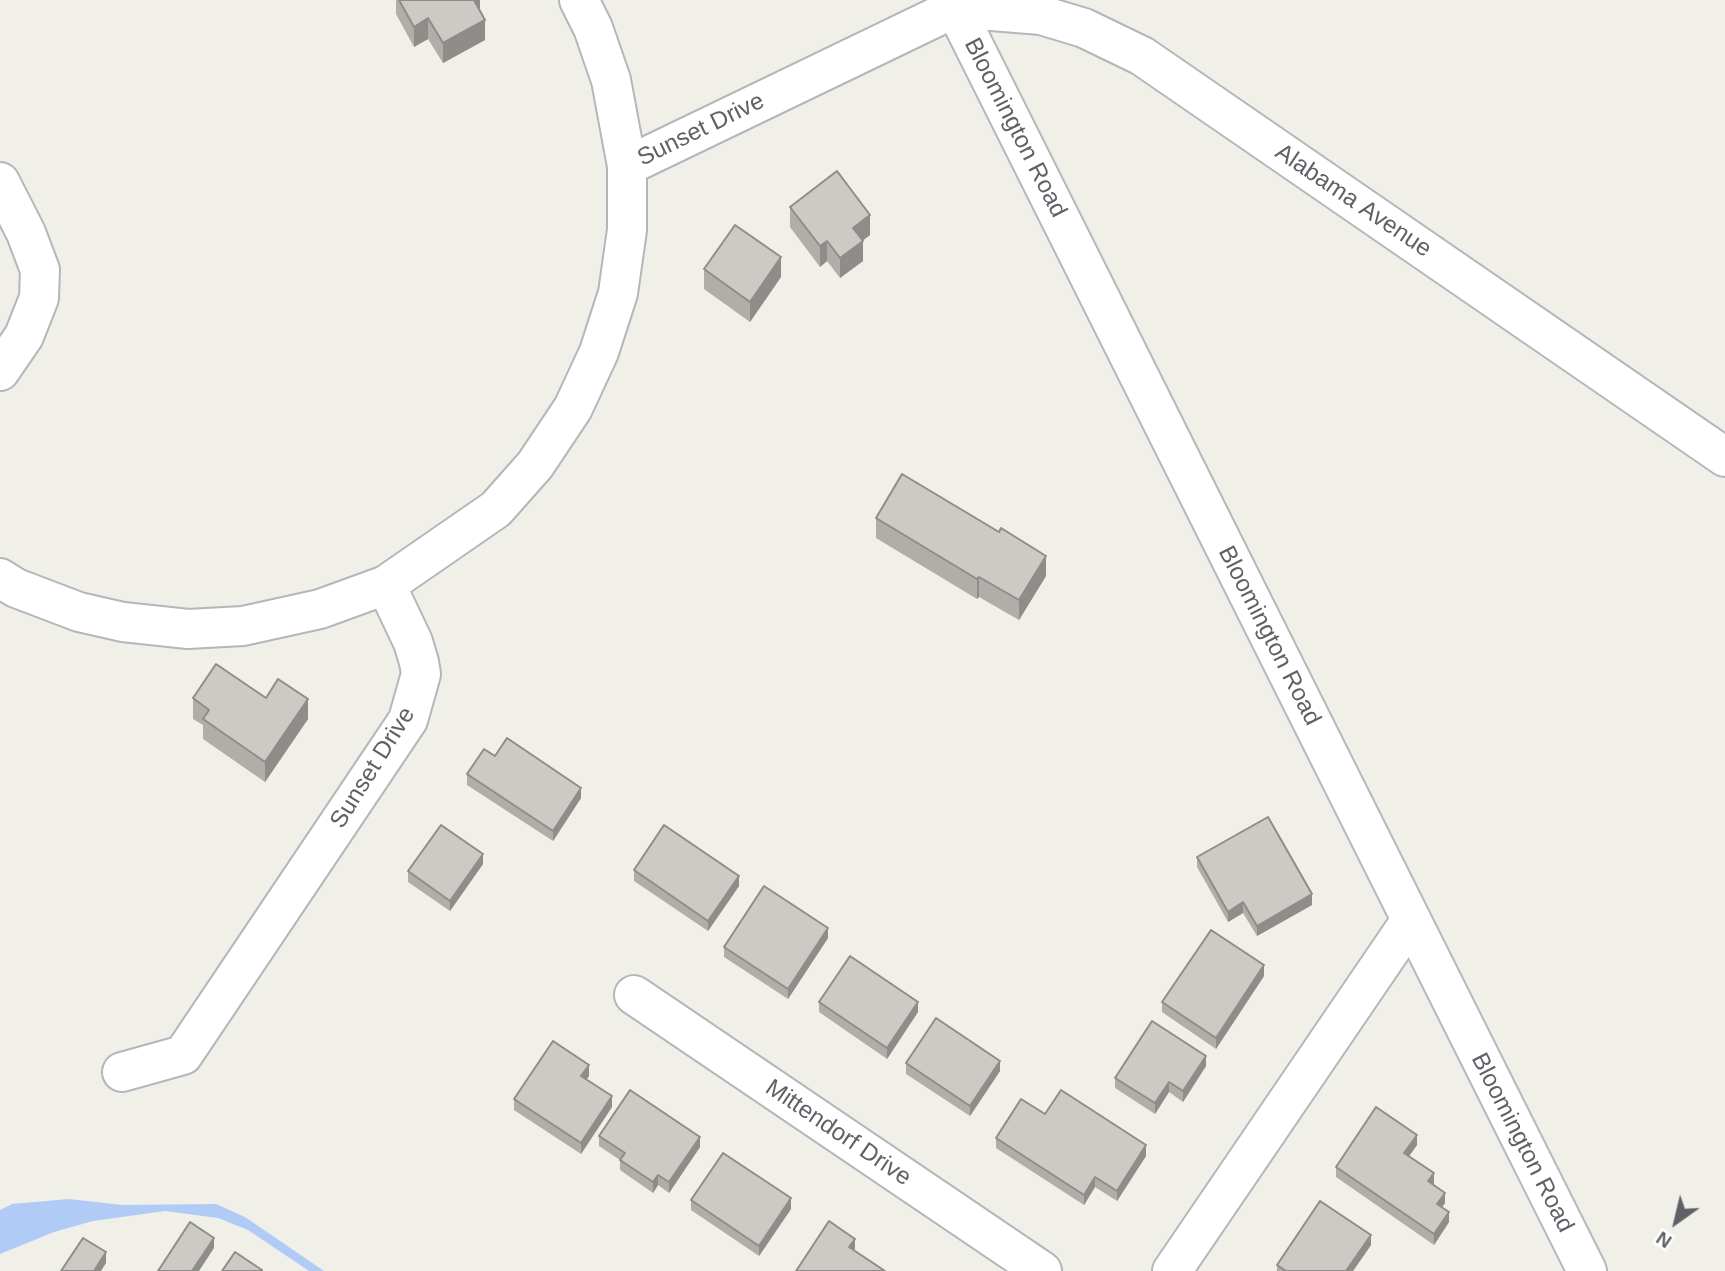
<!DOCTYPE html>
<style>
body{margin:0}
#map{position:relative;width:1725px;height:1271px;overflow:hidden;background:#f0efe8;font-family:Arial,sans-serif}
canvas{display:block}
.north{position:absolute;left:1641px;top:1187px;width:70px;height:70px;-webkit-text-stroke:5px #fff;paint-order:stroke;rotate:214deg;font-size:19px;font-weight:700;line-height:28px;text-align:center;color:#5f6166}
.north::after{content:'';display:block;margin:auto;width:24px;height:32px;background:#5f6166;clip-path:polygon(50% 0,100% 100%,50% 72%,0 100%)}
</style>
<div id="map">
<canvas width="1725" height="1271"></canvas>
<div class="north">N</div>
</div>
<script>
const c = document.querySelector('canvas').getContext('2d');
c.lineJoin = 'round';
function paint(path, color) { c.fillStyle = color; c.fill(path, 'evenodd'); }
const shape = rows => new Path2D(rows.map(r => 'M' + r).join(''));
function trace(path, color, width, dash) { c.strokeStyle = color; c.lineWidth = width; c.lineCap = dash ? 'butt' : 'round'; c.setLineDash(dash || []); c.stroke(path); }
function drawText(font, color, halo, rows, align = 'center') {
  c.font = font + ' Arial,sans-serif'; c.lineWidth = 5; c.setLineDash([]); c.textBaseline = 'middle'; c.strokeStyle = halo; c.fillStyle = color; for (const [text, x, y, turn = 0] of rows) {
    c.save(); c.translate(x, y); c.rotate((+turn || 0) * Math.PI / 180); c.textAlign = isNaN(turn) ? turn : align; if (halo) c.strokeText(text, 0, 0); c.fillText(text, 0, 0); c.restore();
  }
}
const water = shape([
 [69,1199,122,1205,216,1204,245,1217,324,1271,309,1271,248,1230,218,1218,165,1211,93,1221,54,1232,0,1254,0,1210,12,1204]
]);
const street = shape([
 [627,166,955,8,1041,15,1084,28,1142,56,1725,457],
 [0,182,26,233,40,270,39,298,24,336,0,371],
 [0,578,16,588,79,612,123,622,188,629,243,626,320,609,386,585,496,509,535,465,573,408,599,352,618,293,627,230,627,166,611,80,593,28,579,0],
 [634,995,1042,1271],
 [122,1072,183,1055,408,720,421,674,419,662,413,642,386,585],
 [1172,1271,1411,920]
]);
const secondary = shape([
 [951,0,1587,1271]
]);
const wall = shape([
 [396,0,480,0,480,9,479,9,485,40,443,63,428,39,414,47,396,14],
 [790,207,870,235,862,241,863,261,840,278,827,261,820,267,790,227],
 [704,269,781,277,750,322,704,289],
 [876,518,999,532,1046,576,1019,620,979,597,977,599,876,538],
 [193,698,266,698,308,719,265,782,203,739,203,725,193,719],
 [495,756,581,798,553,841,467,785,467,774],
 [1197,857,1312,905,1257,936,1243,913,1228,922,1197,867],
 [483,864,450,911,408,882,408,871],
 [634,870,739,886,708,931,634,881],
 [828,938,788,999,724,957,724,947],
 [1264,976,1216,1049,1162,1012,1162,1002],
 [819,1002,918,1012,887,1059,819,1012],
 [906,1063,1000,1071,970,1116,906,1074],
 [1206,1066,1183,1102,1169,1092,1155,1114,1115,1088,1115,1078],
 [589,1076,586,1080,612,1107,581,1154,514,1110,514,1099],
 [1045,1114,1146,1156,1117,1201,1095,1187,1084,1205,996,1148,996,1138],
 [599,1136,700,1147,669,1193,658,1185,653,1193,620,1170,620,1160,599,1146],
 [1417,1145,1409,1156,1434,1183,1433,1185,1445,1203,1442,1207,1449,1222,1434,1245,1336,1177,1336,1167],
 [691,1200,791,1209,759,1256,691,1210],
 [1371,1245,1353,1271,1277,1271,1277,1265]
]);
const shadedWall = shape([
 [470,0,480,0,480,9,470,14],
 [428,18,428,39,414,47,414,27],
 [485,20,485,40,443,63,443,43],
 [870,215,870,235,853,248,853,228],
 [827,241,827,261,820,267,820,246],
 [863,241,863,261,840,278,840,258],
 [781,257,781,277,750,322,750,302],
 [1046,556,1046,576,1019,620,1019,600],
 [979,577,979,597,977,599,977,579],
 [308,699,308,719,265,782,265,762],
 [581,788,581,798,553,841,553,831],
 [483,854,483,864,450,911,450,901],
 [739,876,739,886,708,931,708,921],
 [1312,894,1312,905,1257,936,1257,926],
 [1243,902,1243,913,1228,922,1228,912],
 [828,928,828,938,788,999,788,989],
 [1264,965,1264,976,1216,1049,1216,1038],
 [918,1002,918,1012,887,1059,887,1048],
 [1206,1056,1206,1066,1183,1102,1183,1091],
 [1000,1061,1000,1071,970,1116,970,1106],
 [589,1065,589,1076,581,1087,581,1076],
 [1169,1082,1169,1092,1155,1114,1155,1103],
 [612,1096,612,1107,581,1154,581,1143],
 [1417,1135,1417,1145,1404,1163,1404,1153],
 [700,1137,700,1147,669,1193,669,1182],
 [1146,1145,1146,1156,1117,1201,1117,1191],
 [1434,1173,1434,1183,1428,1192,1428,1181],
 [658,1175,658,1185,653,1193,653,1182],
 [1095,1177,1095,1187,1084,1205,1084,1195],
 [1445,1193,1445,1203,1437,1214,1437,1204],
 [791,1198,791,1209,759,1256,759,1246],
 [1449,1212,1449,1222,1434,1245,1434,1234],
 [1371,1235,1371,1245,1353,1271,1346,1271],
 [214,1238,214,1248,199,1271,192,1271],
 [855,1239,855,1249,849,1258,849,1247],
 [106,1252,106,1263,101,1271,94,1271]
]);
const building = shape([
 [399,0,474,0,485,20,443,43,428,18,414,27,399,0],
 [837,171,870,215,853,228,863,241,840,258,827,241,820,246,790,207,837,171],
 [735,225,781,257,750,302,704,269,735,225],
 [902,474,999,532,1001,528,1046,556,1019,600,979,577,977,579,876,518,902,474],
 [216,664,266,698,278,679,308,699,265,762,203,719,209,710,193,698,216,664],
 [507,738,581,788,553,831,467,774,484,749,495,756,507,738],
 [1268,817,1312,894,1257,926,1243,902,1228,912,1197,857,1268,817],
 [441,825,483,854,450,901,408,871,441,825],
 [664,825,739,876,708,921,634,870,664,825],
 [764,886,828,928,788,989,724,947,764,886],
 [1211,930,1264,965,1216,1038,1162,1002,1211,930],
 [850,956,918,1002,887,1048,819,1002,850,956],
 [936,1018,1000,1061,970,1106,906,1063,936,1018],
 [1152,1021,1206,1056,1183,1091,1169,1082,1155,1103,1115,1078,1152,1021],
 [553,1041,589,1065,581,1076,612,1096,581,1143,514,1099,553,1041],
 [630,1090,700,1137,669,1182,658,1175,653,1182,620,1160,625,1153,599,1136,630,1090],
 [1061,1090,1146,1145,1117,1191,1095,1177,1084,1195,996,1138,1021,1099,1045,1114,1061,1090],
 [1376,1107,1417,1135,1404,1153,1434,1173,1428,1181,1445,1193,1437,1204,1449,1212,1434,1234,1336,1167,1376,1107],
 [723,1153,791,1198,759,1246,691,1200,723,1153],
 [1320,1201,1371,1235,1346,1271,1286,1271,1277,1265,1320,1201],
 [829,1221,855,1239,849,1247,885,1271,796,1271,829,1221],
 [190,1222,214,1238,192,1271,158,1271,190,1222],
 [83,1238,106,1252,94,1271,61,1271,83,1238],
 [235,1252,262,1270,262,1271,222,1271,235,1252]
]);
const streetNames = [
 ["Bloomington Road",1015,128,63],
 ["Sunset Drive",701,130,-26],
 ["Alabama Avenue",1353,201,34],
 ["Bloomington Road",1269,636,63],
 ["Sunset Drive",373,768,-58],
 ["Mittendorf Drive",838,1133,34],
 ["Bloomington Road",1522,1143,63]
];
paint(water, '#b1cbf7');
trace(street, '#b5b6bb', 42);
trace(secondary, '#b6b8bd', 42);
trace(street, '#fff', 38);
trace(secondary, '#fff', 38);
paint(wall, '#afaea9');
paint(shadedWall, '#8e8d89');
paint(building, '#cbcac4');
trace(building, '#8e8d89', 2);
drawText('24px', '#5f6166', '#fff', streetNames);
</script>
